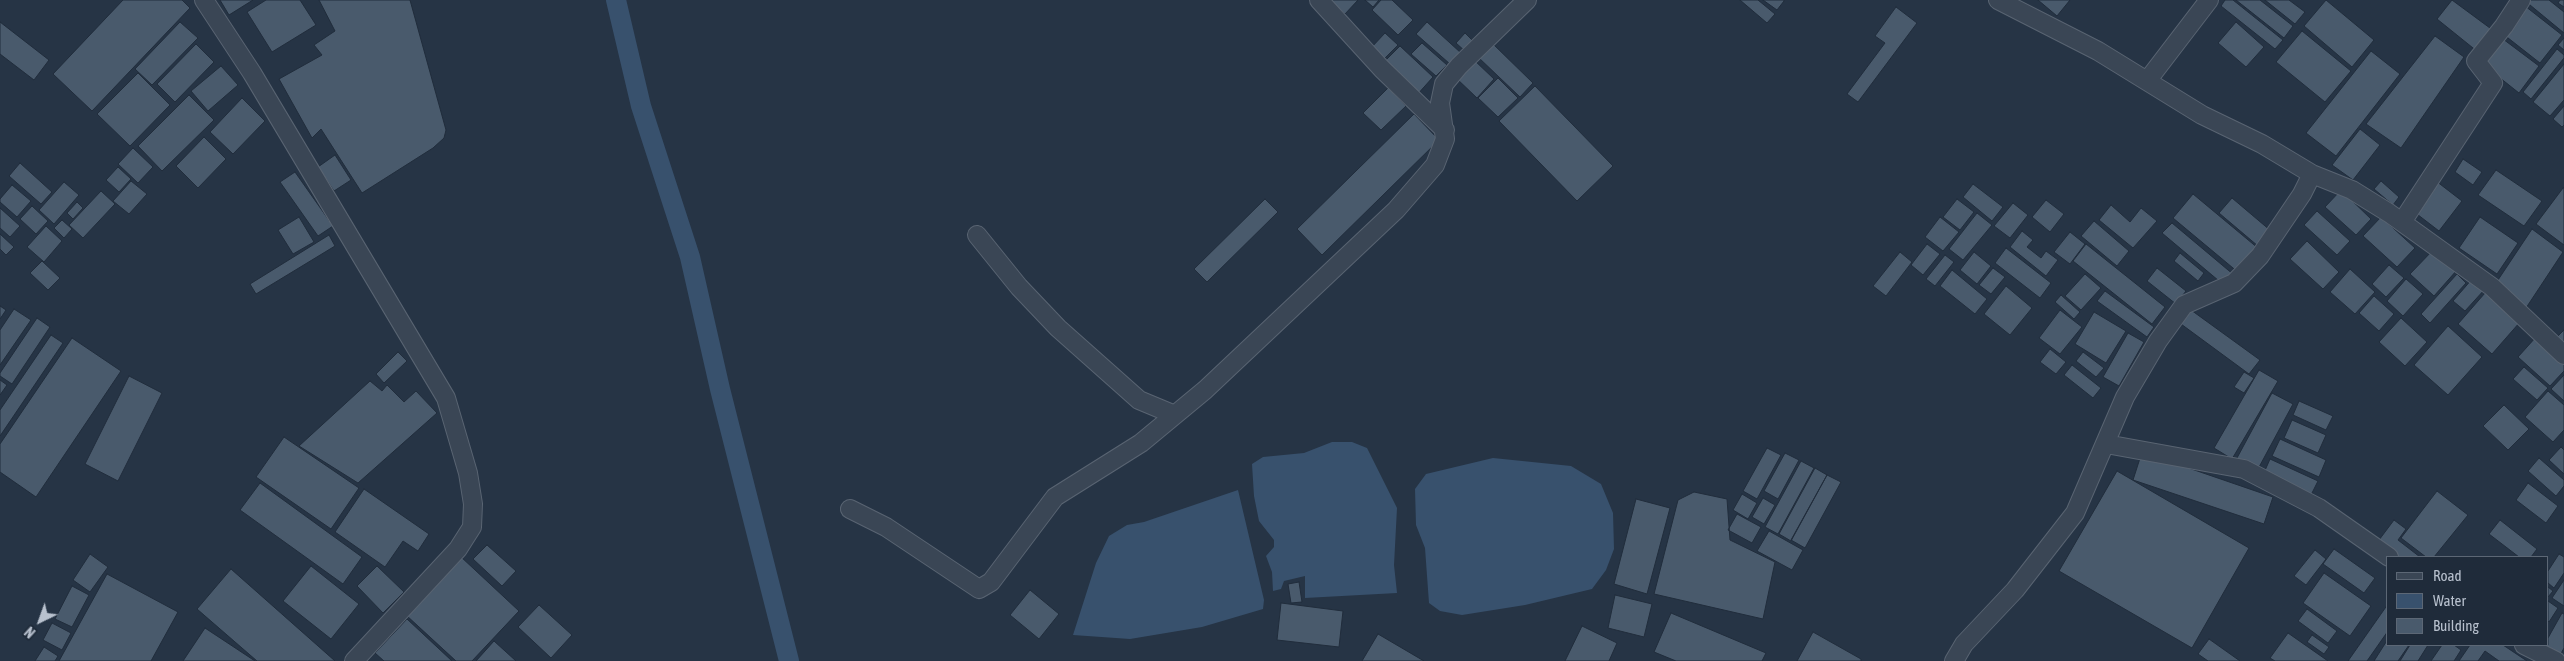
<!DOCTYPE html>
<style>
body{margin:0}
#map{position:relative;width:2564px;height:661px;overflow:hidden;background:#263445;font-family:"Asap Condensed",sans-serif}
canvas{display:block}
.legend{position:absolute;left:2386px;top:556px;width:162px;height:90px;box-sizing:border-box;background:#1f2b3a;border:1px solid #5c6775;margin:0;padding:6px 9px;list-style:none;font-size:15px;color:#b8c1ce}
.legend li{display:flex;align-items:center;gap:10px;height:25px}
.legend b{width:25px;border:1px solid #5c6775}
.north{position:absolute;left:15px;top:596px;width:50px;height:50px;-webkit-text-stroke:4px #1f2b3a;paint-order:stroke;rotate:222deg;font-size:14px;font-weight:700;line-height:20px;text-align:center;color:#b8c1ce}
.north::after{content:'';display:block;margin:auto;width:18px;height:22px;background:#b8c1ce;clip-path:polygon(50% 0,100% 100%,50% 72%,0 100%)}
</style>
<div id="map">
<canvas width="2564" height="661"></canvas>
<ul class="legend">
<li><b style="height:6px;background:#3a4655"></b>Road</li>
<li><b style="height:14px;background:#38516d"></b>Water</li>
<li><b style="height:14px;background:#495a6c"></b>Building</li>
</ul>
<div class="north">N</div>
</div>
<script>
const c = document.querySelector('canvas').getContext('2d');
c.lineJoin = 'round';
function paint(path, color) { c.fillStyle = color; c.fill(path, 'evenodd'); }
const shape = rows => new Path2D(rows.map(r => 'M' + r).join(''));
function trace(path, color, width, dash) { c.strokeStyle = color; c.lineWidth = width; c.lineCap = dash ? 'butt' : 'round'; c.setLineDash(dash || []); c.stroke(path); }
const water = shape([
 [1332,442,1352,442,1367,448,1397,508,1394,565,1397,593,1305,598,1305,576,1284,581,1281,589,1273,591,1272,572,1266,556,1274,547,1274,540,1259,521,1254,496,1252,464,1263,457,1304,453],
 [1493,458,1571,466,1601,484,1613,513,1614,549,1606,570,1592,589,1525,605,1462,615,1440,611,1429,603,1425,548,1416,525,1415,489,1426,474],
 [1238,490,1264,600,1263,609,1202,627,1130,639,1073,635,1096,563,1109,536,1127,525,1144,522]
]);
const canal = shape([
 [616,0,641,106,690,257,720,389,789,661]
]);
const building = shape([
 [123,0,182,0,190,8,92,111,53,74,123,0],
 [220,0,253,0,229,15,220,0],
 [266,0,300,0,316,25,272,52,247,12,266,0],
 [319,0,410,0,446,130,444,138,433,148,362,193,321,129,312,138,279,79,322,55,314,45,335,31,319,0],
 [1330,0,1358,0,1345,14,1330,0],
 [1365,0,1379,0,1373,7,1365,0],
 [1381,0,1392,0,1413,20,1398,35,1372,10,1381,0],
 [1740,0,1758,0,1775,14,1767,23,1740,0],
 [1763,0,1784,0,1784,1,1777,10,1763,0],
 [2038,0,2070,0,2057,16,2038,0],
 [2225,0,2233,0,2283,40,2275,49,2221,6,2225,0],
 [2236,0,2260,0,2293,26,2284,38,2236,0],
 [2265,0,2289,0,2305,12,2295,24,2265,0],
 [2326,0,2374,40,2352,67,2304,26,2326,0],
 [2452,0,2494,31,2478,52,2437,19,2452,0],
 [2524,0,2549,0,2564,12,2564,33,2524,0],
 [2560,0,2564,0,2564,7,2558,3,2560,0],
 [2525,6,2562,35,2540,63,2503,34,2525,6],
 [1896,7,1917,23,1858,102,1847,94,1885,43,1875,36,1896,7],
 [0,22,49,60,34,80,0,54,0,22],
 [180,22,198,38,152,85,135,69,180,22],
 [1427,22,1461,53,1450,64,1416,34,1427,22],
 [2236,22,2264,47,2246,67,2218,43,2236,22],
 [2302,31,2351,71,2325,102,2276,62,2302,31],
 [1385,33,1398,45,1382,61,1370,49,1385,33],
 [1465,33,1475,43,1466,52,1456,43,1465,33],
 [2435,36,2464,57,2401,148,2366,124,2435,36],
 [2499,36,2539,66,2519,93,2480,62,2499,36],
 [2564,38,2564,50,2558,45,2564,38],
 [1422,43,1447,65,1436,76,1411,54,1422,43],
 [1492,43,1533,83,1520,97,1478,57,1492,43],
 [196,44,214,62,175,102,157,84,196,44],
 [1400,46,1433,77,1416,96,1382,64,1400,46],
 [2557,49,2564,55,2564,58,2531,99,2523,92,2557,49],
 [2371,51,2400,74,2336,156,2306,133,2371,51],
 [1473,59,1494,79,1477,98,1455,77,1473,59],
 [2564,64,2564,100,2550,116,2533,102,2564,64],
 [221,66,238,85,208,111,191,91,221,66],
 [138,73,170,105,130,146,97,114,138,73],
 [1498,78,1518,98,1498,117,1478,98,1498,78],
 [1535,86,1613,166,1577,201,1499,121,1535,86],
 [1388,88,1406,106,1381,130,1363,113,1388,88],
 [189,95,214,120,162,171,138,146,189,95],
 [242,98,265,121,233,154,210,132,242,98],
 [2564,106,2564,125,2562,127,2553,119,2564,106],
 [1414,114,1439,140,1322,255,1297,229,1414,114],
 [2360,129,2380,145,2353,180,2332,165,2360,129],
 [204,137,226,159,198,188,176,166,204,137],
 [133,148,153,167,138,183,118,164,133,148],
 [335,155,351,180,334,191,318,167,335,155],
 [2463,159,2482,172,2473,185,2455,172,2463,159],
 [20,163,52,192,41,204,9,176,20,163],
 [118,167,131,179,119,192,106,180,118,167],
 [2496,170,2542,201,2524,226,2478,195,2496,170],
 [295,172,333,226,318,236,280,182,295,172],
 [131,181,147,194,129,214,113,201,131,181],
 [2381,181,2399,197,2393,205,2374,189,2381,181],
 [2436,181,2462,201,2439,231,2413,211,2436,181],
 [64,182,79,195,54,224,39,210,64,182],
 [1973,184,2003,207,1992,221,1963,197,1973,184],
 [12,185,31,201,17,217,0,202,0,199,12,185],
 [2563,188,2564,188,2564,245,2536,224,2563,188],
 [2341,190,2371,219,2356,235,2325,207,2341,190],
 [101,191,115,204,83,238,69,225,101,191],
 [2193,194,2259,249,2239,273,2173,218,2193,194],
 [2232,198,2271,231,2258,246,2219,213,2232,198],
 [1265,199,1278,212,1207,282,1194,269,1265,199],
 [1957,199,1974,212,1960,230,1943,217,1957,199],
 [2046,200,2064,214,2050,232,2032,217,2046,200],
 [77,202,83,208,73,219,67,213,77,202],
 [2013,203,2028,215,2010,238,1994,226,2013,203],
 [2111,205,2130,222,2141,208,2157,221,2133,248,2099,220,2111,205],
 [32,206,48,221,36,234,20,219,32,206],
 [0,208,20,226,10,237,0,228,0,208],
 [2317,211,2350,241,2337,255,2304,225,2317,211],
 [1977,213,1992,225,1963,260,1949,249,1977,213],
 [299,217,314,242,293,254,278,230,299,217],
 [1940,217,1959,232,1943,251,1925,237,1940,217],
 [2381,217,2415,248,2397,267,2363,236,2381,217],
 [2480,217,2518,243,2497,274,2459,248,2480,217],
 [62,220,72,229,64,238,54,228,62,220],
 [2094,221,2129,251,2117,266,2081,236,2094,221],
 [2172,223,2234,275,2225,286,2162,233,2172,223],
 [46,226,62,241,44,262,27,247,46,226],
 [2532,229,2563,252,2526,308,2496,283,2532,229],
 [2022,231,2033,240,2027,247,2041,258,2046,251,2058,260,2046,276,2010,247,2022,231],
 [2070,232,2085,244,2070,264,2054,252,2070,232],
 [0,234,14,247,6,255,0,249,0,234],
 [329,235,335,246,256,294,250,284,329,235],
 [2307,241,2339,272,2323,289,2290,259,2307,241],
 [1927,244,1940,254,1923,275,1911,265,1927,244],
 [2086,244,2165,307,2152,324,2073,261,2086,244],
 [2006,248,2051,283,2040,298,1995,263,2006,248],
 [2434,249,2457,270,2434,296,2410,274,2434,249],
 [1900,252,1912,262,1886,296,1873,286,1900,252],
 [1974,252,1991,266,1977,284,1960,270,1974,252],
 [2180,253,2204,273,2198,281,2174,261,2180,253],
 [1945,255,1954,262,1935,286,1926,279,1945,255],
 [42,261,60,278,48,290,30,273,42,261],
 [2389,265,2404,278,2386,297,2372,284,2389,265],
 [1993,268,2005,277,1991,294,1979,285,1993,268],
 [2157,268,2186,291,2176,304,2147,281,2157,268],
 [2350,269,2375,292,2355,314,2330,292,2350,269],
 [1952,270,1987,299,1975,314,1940,286,1952,270],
 [2085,274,2101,288,2081,310,2065,296,2085,274],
 [2457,274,2466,283,2430,323,2421,314,2457,274],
 [2473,278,2485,289,2465,311,2453,301,2473,278],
 [2406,279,2423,294,2403,316,2387,301,2406,279],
 [2006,286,2032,308,2010,335,1984,314,2006,286],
 [2105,291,2154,327,2147,337,2097,301,2105,291],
 [2485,293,2520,322,2492,354,2458,324,2485,293],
 [2061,295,2080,312,2074,319,2055,302,2061,295],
 [2374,296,2394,314,2379,331,2359,313,2374,296],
 [0,306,6,310,0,319,0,306],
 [14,309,31,320,0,365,0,330,14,309],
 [2060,310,2082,327,2060,354,2039,338,2060,310],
 [2191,310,2260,360,2249,374,2181,324,2191,310],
 [2094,312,2126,331,2106,363,2075,344,2094,312],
 [37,318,50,327,12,384,0,376,0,373,37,318],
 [2401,318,2427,342,2405,366,2379,342,2401,318],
 [2448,326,2482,357,2448,395,2414,365,2448,326],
 [2564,330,2564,343,2557,337,2564,330],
 [2128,333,2144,342,2119,386,2103,377,2128,333],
 [51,335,63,343,0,436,0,410,51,335],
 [2536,337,2564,362,2564,371,2550,386,2518,357,2536,337],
 [72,338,121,371,36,497,0,472,0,444,72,338],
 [2050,349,2066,362,2056,374,2040,362,2050,349],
 [398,352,407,361,384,383,376,374,398,352],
 [2083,352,2104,368,2096,377,2076,361,2083,352],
 [2072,365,2101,388,2093,398,2064,375,2072,365],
 [2524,367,2548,388,2537,400,2513,379,2524,367],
 [2259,370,2278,381,2232,459,2214,448,2259,370],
 [2244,372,2254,378,2244,393,2234,387,2244,372],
 [2564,375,2564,401,2551,389,2564,375],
 [129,376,162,393,118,481,85,464,129,376],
 [0,380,7,385,0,395,0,380],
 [370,381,382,391,387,385,404,402,416,391,437,413,358,483,299,446,370,381],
 [2548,391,2564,405,2564,430,2553,442,2525,417,2548,391],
 [2272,393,2293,404,2258,469,2237,458,2272,393],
 [2299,401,2333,416,2326,430,2293,415,2299,401],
 [2504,405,2529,429,2508,450,2483,426,2504,405],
 [2292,420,2326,435,2318,453,2284,438,2292,420],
 [284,437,359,488,331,529,256,477,284,437],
 [2280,439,2326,460,2319,477,2272,456,2280,439],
 [2561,447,2564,450,2564,474,2549,460,2561,447],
 [1767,448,1781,455,1757,499,1743,491,1767,448],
 [2142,452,2273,497,2264,524,2133,480,2142,452],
 [1785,453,1799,460,1778,499,1764,491,1785,453],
 [2539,458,2564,480,2564,486,2556,496,2528,471,2539,458],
 [2270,459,2318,481,2310,497,2263,475,2270,459],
 [1801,461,1814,468,1778,534,1765,527,1801,461],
 [1815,468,1827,475,1791,541,1779,534,1815,468],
 [2117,471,2249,548,2192,648,2059,571,2117,471],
 [1827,475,1841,482,1805,548,1791,540,1827,475],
 [260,483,362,557,343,584,240,510,260,483],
 [2528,483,2558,506,2546,523,2516,500,2528,483],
 [364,489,429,534,418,551,403,541,385,567,335,532,364,489],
 [2437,491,2468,515,2434,557,2426,557,2401,538,2437,491],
 [1694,492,1727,499,1730,540,1775,562,1763,619,1654,594,1678,500,1694,492],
 [1742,494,1757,503,1748,519,1733,510,1742,494],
 [1763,498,1775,505,1764,524,1752,517,1763,498],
 [1636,499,1670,508,1647,594,1614,584,1636,499],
 [1737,514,1761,527,1752,543,1728,530,1737,514],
 [2394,520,2406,529,2398,540,2420,557,2393,557,2376,544,2394,520],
 [2500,520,2537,549,2531,557,2519,557,2489,534,2500,520],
 [1769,531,1803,550,1792,570,1757,551,1769,531],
 [487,545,516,571,502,586,473,559,487,545],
 [2334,549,2375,578,2364,593,2323,564,2334,549],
 [2315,550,2326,559,2306,585,2294,576,2315,550],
 [90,554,108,567,90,592,73,580,90,554],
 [2559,554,2564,557,2564,573,2554,588,2548,583,2548,571,2559,554],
 [460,556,519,611,472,661,456,661,406,615,460,556],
 [311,566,359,604,331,639,283,601,311,566],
 [377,566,404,592,383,613,357,586,377,566],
 [231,569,335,661,257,661,197,609,231,569],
 [2324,573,2371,606,2350,636,2303,603,2324,573],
 [107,574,178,612,151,661,59,661,107,574],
 [2564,580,2564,606,2552,598,2564,580],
 [1299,582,1302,602,1291,603,1288,584,1299,582],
 [72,586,89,595,72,627,55,619,72,586],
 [2548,587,2553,591,2548,597,2548,587],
 [1030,590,1059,614,1039,639,1010,615,1030,590],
 [1615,595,1652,604,1644,637,1608,628,1615,595],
 [2548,601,2558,608,2549,622,2548,621,2548,601],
 [1281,603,1343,611,1339,647,1277,640,1281,603],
 [2388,604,2388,631,2367,661,2348,661,2388,604],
 [539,605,572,635,551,658,518,627,539,605],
 [2307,609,2337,631,2328,643,2298,621,2307,609],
 [1671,613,1766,653,1762,661,1676,661,1654,652,1671,613],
 [2562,613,2564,614,2564,648,2558,659,2541,650,2544,645,2548,645,2548,638,2562,613],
 [407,619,452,661,384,661,375,653,407,619],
 [52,623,71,633,62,650,43,640,52,623],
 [1582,626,1617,643,1609,661,1565,661,1582,626],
 [205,628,255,661,183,661,205,628],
 [1813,632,1861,659,1861,661,1797,661,1813,632],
 [2288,633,2328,661,2275,661,2270,658,2288,633],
 [1378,634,1424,661,1362,661,1378,634],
 [2312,635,2329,647,2324,654,2307,642,2312,635],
 [2209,639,2240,661,2208,661,2198,654,2209,639],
 [2388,639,2388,645,2409,645,2398,661,2374,661,2388,639],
 [494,641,516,661,476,661,494,641],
 [2410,645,2428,645,2418,661,2400,661,2410,645],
 [2442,645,2454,645,2461,650,2454,661,2431,661,2442,645],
 [2470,645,2503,645,2527,661,2499,661,2485,651,2478,661,2459,661,2470,645],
 [44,647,58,656,55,661,35,661,44,647]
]);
const minor = shape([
 [204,0,252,73,446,398,468,473,473,504,472,527,458,549,354,661],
 [1319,0,1382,69,1445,130],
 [1998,0,2098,51,2202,115,2262,144,2312,174,2352,190,2389,213,2492,287,2564,355],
 [2147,81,2209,0],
 [2402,222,2493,83,2476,61,2504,26,2521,0],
 [977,235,1019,287,1058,328,1139,400,1175,415],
 [2106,444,2244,469,2319,508,2389,557],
 [850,509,886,527,979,589,991,582,1055,497,1141,443,1205,390,1396,210,1435,165,1445,139,1440,103,1444,84,1459,66,1527,0],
 [2524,645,2556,661],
 [1954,661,1964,644,2015,590,2075,513,2125,397,2158,341,2184,305,2234,283,2260,256,2302,194,2312,174]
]);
paint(water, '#38516d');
trace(canal, '#38516d', 20);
paint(building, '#495a6c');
trace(building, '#212d3c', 1);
trace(minor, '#596472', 20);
trace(minor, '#3a4655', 18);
</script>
